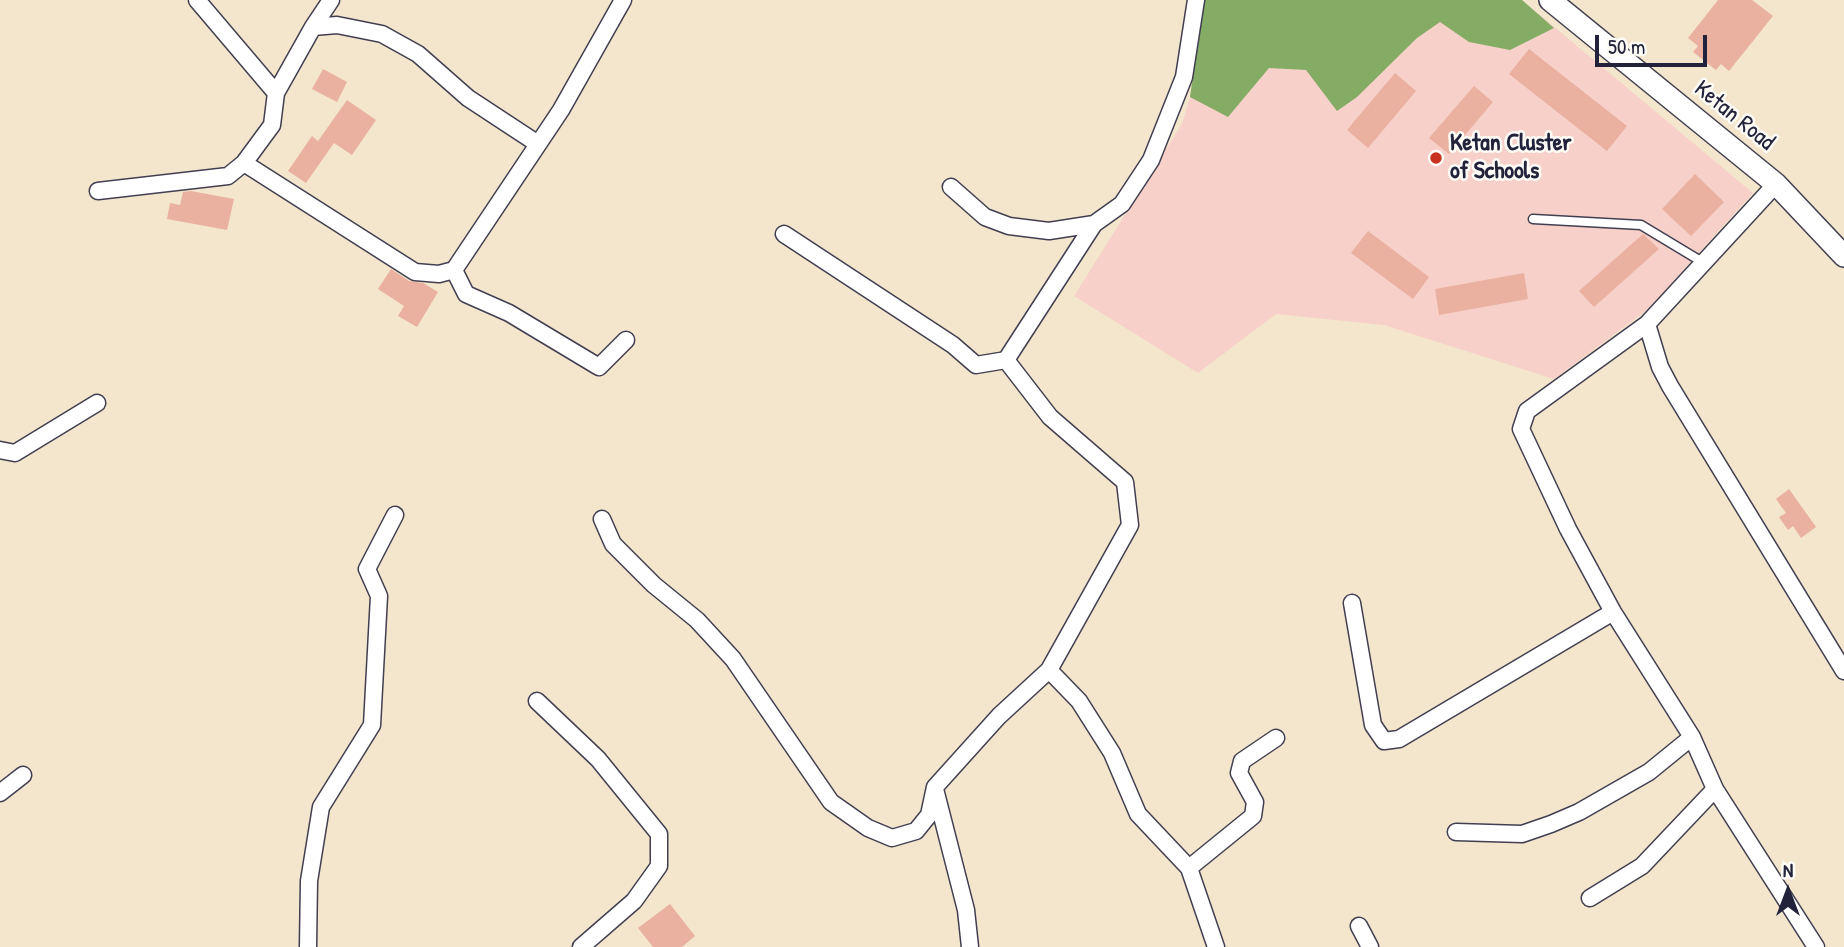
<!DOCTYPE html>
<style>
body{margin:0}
#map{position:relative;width:1844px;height:947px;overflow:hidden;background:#f3e6cc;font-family:"Patrick Hand",sans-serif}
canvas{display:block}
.north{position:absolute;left:1753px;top:856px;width:70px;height:70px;-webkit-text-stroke:5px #fdfcf7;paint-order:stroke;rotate:0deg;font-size:19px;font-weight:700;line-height:28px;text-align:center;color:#22223b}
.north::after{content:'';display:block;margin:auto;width:24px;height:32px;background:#22223b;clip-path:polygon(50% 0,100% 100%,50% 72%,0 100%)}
.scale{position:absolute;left:1595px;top:35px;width:112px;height:32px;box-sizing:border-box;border:4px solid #22223b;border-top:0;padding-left:9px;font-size:21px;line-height:24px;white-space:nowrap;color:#22223b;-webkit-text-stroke:5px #fdfcf7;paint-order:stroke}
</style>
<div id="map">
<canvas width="1844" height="947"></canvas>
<div class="north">N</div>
<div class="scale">50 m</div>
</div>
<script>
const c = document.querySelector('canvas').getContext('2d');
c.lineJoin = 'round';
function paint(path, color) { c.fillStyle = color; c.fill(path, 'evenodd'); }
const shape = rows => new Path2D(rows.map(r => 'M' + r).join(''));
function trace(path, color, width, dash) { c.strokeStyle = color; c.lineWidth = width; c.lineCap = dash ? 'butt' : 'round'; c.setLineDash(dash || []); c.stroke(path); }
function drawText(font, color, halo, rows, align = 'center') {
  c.font = font + ' "Patrick Hand",sans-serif'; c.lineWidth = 5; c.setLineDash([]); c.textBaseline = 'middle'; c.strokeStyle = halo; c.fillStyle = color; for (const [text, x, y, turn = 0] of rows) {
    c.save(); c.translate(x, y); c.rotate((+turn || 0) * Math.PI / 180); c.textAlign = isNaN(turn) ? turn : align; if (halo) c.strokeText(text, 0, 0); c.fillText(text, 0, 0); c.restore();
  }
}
const built = shape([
 [1204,0,1522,0,1753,193,1647,310,1554,379,1384,325,1276,314,1198,373,1074,296,1182,124,1190,97]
]);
const forest = shape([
 [1204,0,1522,0,1554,28,1510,50,1469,42,1440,22,1417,38,1357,97,1337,111,1306,70,1269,68,1228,117,1190,97]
]);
const building = shape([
 [1718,0,1752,0,1773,16,1729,71,1721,64,1716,70,1693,52,1698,46,1688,38],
 [1529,49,1627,126,1607,151,1509,74],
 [323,69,347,82,337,102,312,89],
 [1395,73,1416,91,1368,148,1347,130],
 [1474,86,1493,102,1449,154,1429,138],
 [347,100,376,120,352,155,334,143,306,183,288,171,312,136,318,141],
 [1695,174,1724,202,1691,236,1662,209],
 [191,191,234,199,227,230,167,219,170,203,180,205,183,192],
 [1368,231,1429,277,1413,299,1351,253],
 [1643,234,1659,249,1594,307,1579,291],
 [391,269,409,281,423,283,438,292,417,327,398,316,404,306,378,289],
 [1524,273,1528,299,1439,315,1435,289],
 [1789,489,1816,527,1801,538,1793,526,1788,530,1779,517,1786,513,1776,499],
 [670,904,695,936,682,947,653,947,638,928]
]);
const service = shape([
 [1533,219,1641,225,1704,263]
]);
const minor = shape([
 [313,27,331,0],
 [276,93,313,27,337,25,382,34,418,54,468,98,538,144],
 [244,163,415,272,439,274,454,270,561,110,623,0],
 [1776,184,1647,324,1527,411,1521,429,1568,529,1613,612,1692,737,1715,789,1816,947],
 [951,187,985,217,1009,226,1049,231,1094,224,1122,204,1151,160,1184,77,1196,0],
 [98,191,228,176,244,163,272,125,276,93,197,0],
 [454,270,466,294,509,313,599,367,626,340],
 [1647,324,1660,367,1670,386,1844,671],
 [1006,360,1094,224],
 [0,450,15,453,97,403],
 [602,519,613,544,654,585,697,620,733,659,831,802,868,828,892,838,916,831,929,815,935,787,999,716,1049,670,1130,525,1125,482,1050,417,1006,360,976,365,953,345,784,234],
 [1352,603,1373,725,1384,741,1399,739,1613,612],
 [1049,670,1079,701,1112,753,1138,814,1189,868,1216,947],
 [537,701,598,759,659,834,659,866,634,901,581,947],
 [935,789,966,910,970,947],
 [0,793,23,775],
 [1456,832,1522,834,1551,824,1579,812,1649,772,1692,737],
 [1189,868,1253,816,1255,802,1239,773,1242,761,1276,738],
 [1590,898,1642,866,1715,789],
 [1359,926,1370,947],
 [308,947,309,881,321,807,372,725,379,596,367,569,395,515]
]);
const tertiary = shape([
 [1550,0,1776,184,1844,256]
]);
const markers = [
 [1436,158,7,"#c8321e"]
];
const streetNames = [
 ["Ketan Road",1734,116,39]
];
const poiNames = [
 ["Ketan Cluster",1450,144],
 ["of Schools",1450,172]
];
paint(built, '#f7d0c9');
paint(forest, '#84ac64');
paint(building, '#eab0a0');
trace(service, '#413f51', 11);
trace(minor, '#413f51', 19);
trace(tertiary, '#413f51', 24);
trace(service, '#fff', 8);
trace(minor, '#fff', 16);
trace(tertiary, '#fff', 21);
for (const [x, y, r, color] of markers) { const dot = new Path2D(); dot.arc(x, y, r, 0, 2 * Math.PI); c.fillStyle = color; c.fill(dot); trace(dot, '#fdfcf7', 2.5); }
drawText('24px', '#22223b', '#fdfcf7', streetNames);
drawText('bold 24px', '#22223b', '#fdfcf7', poiNames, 'left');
</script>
